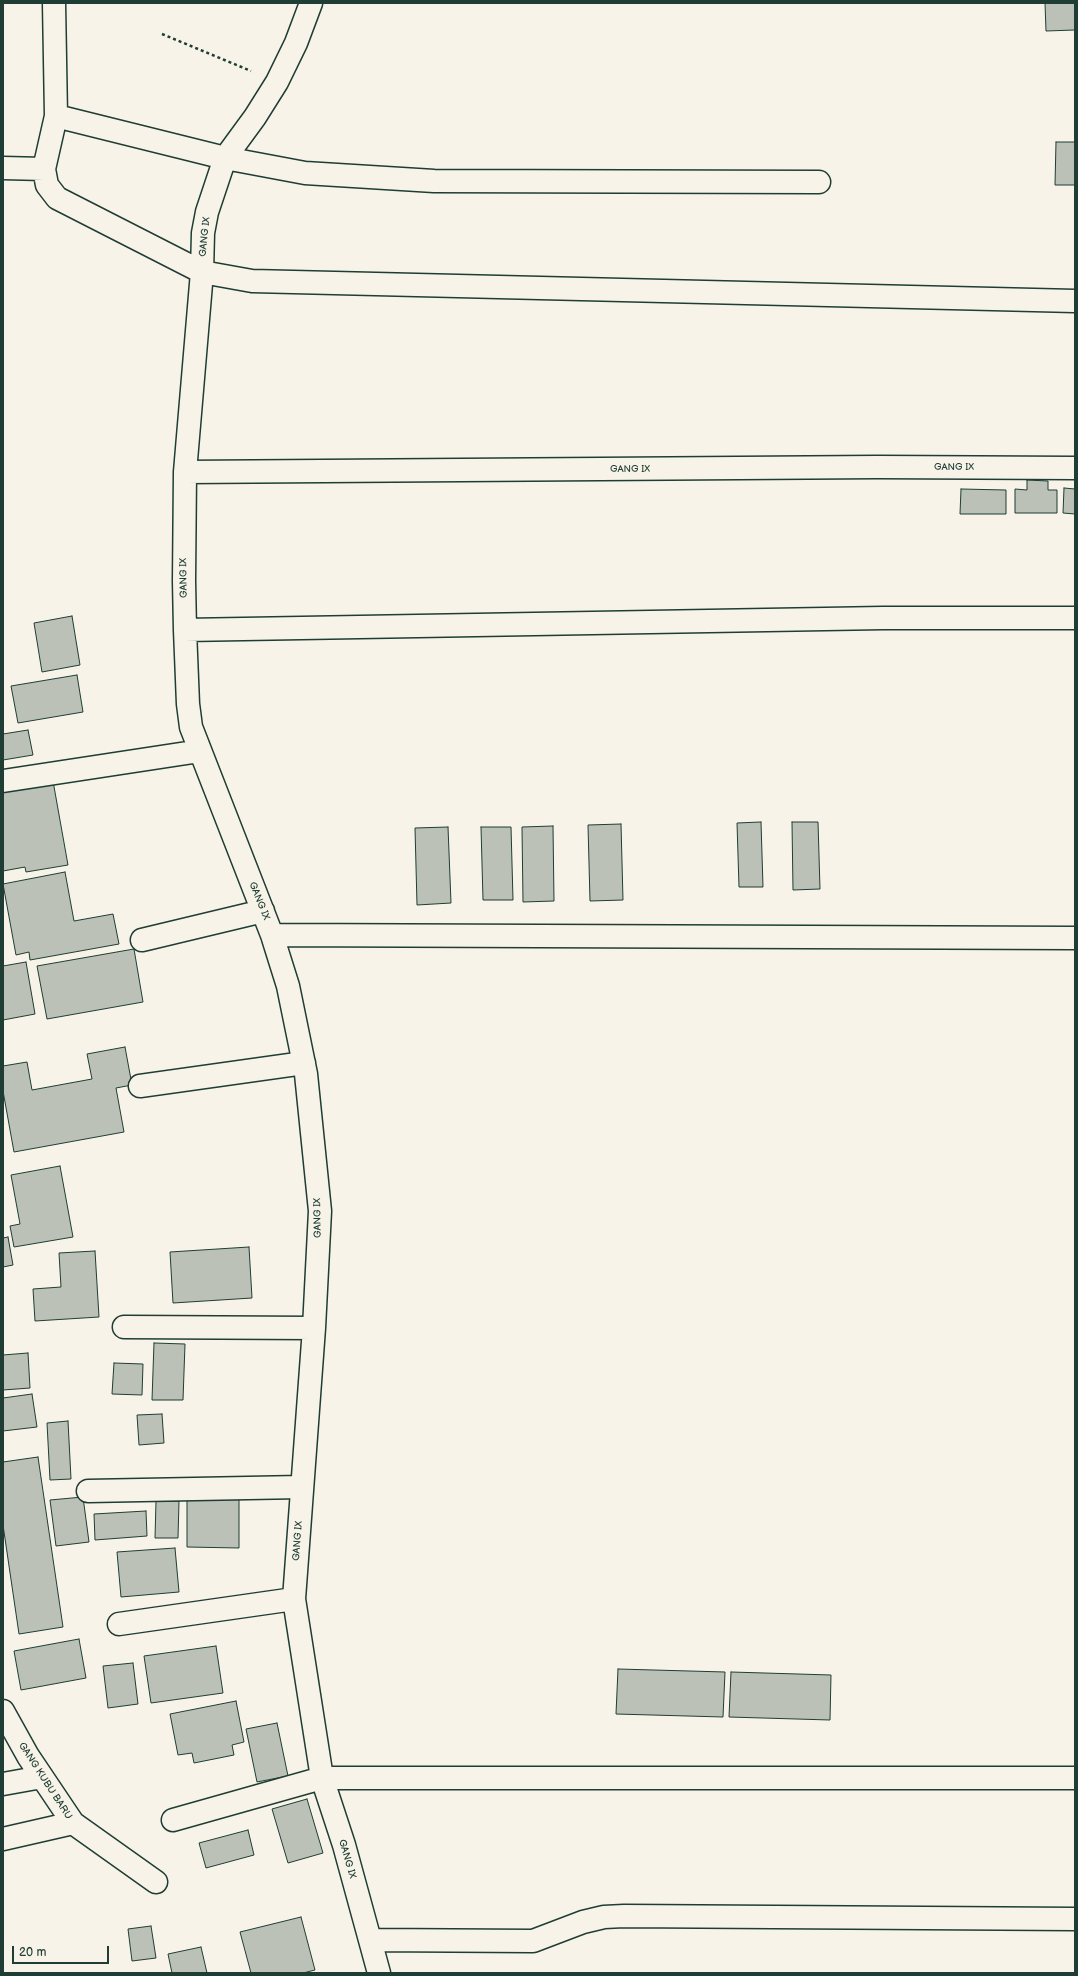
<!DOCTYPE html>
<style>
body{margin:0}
#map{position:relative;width:1078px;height:1976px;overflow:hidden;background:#f7f3e8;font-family:"Balsamiq Sans",sans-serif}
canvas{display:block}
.frame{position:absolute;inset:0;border:4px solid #1f3d34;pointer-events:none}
.scale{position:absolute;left:12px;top:1946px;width:97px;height:18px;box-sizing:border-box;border:2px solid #1f3d34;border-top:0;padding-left:5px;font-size:12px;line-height:14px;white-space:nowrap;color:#1f3d34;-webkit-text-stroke:3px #f7f3e8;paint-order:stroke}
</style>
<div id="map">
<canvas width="1078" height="1976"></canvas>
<div class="frame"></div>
<div class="scale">20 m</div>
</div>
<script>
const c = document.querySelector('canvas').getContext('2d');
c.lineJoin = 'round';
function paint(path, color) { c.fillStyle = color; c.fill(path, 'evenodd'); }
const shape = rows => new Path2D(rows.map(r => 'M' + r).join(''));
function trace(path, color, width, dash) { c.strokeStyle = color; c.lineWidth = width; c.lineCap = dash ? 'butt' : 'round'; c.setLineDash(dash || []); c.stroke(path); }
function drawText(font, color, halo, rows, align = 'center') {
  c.font = font + ' "Balsamiq Sans",sans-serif'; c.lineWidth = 3; c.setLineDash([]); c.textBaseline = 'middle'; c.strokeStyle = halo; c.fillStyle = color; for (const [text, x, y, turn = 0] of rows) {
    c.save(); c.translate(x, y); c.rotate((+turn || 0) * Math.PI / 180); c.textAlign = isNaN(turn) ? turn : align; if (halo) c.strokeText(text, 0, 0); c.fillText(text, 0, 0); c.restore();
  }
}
const building = shape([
 [1045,3,1075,3,1075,30,1046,31,1045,3],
 [1056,142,1075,142,1075,185,1055,185,1056,142],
 [1027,480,1048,481,1048,490,1057,490,1057,513,1015,513,1015,489,1027,490,1027,480],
 [1064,488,1075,489,1075,514,1063,513,1064,488],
 [961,489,1006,490,1006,514,960,514,961,489],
 [72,616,80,665,42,672,34,623,72,616],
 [77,675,83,712,18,723,11,686,77,675],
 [28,730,33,755,3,760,3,734,28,730],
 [53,781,68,865,26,872,25,867,3,871,3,791,53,781],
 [761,822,763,887,739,887,737,823,761,822],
 [792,822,818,822,820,889,793,890,792,822],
 [621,824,623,900,590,901,588,825,621,824],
 [553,826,554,901,523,902,522,827,553,826],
 [448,827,451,903,417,905,415,828,448,827],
 [481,827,511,827,513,900,483,900,481,827],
 [65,872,74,921,113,914,119,944,30,960,29,952,16,955,3,884,65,872],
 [134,949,143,1002,47,1019,37,966,134,949],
 [26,962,35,1014,3,1020,3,966,26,962],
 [125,1047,132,1085,116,1088,124,1132,14,1152,3,1091,3,1066,27,1062,32,1090,92,1079,87,1054,125,1047],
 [60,1166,73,1237,14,1247,10,1226,20,1224,11,1175,60,1166],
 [8,1237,13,1265,3,1267,3,1238,8,1237],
 [249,1247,252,1298,173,1303,170,1252,249,1247],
 [95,1251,99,1317,35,1321,33,1289,61,1287,59,1253,95,1251],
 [154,1343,185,1344,183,1400,152,1400,154,1343],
 [28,1353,30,1388,3,1390,3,1355,28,1353],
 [114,1363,143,1364,142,1395,112,1394,114,1363],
 [32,1394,37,1427,3,1431,3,1398,32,1394],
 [162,1414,164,1443,139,1445,137,1415,162,1414],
 [68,1421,71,1479,50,1480,47,1423,68,1421],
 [38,1457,63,1627,19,1634,3,1525,3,1462,38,1457],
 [83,1497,89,1542,56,1546,50,1500,83,1497],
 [187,1498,239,1499,239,1548,187,1547,187,1498],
 [156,1501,179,1501,178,1538,155,1538,156,1501],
 [146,1511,147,1536,95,1540,94,1514,146,1511],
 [175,1548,179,1592,121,1597,117,1552,175,1548],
 [79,1639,86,1678,21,1690,14,1651,79,1639],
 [216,1646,223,1693,151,1703,144,1656,216,1646],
 [133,1663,138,1704,108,1708,103,1666,133,1663],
 [618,1669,725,1672,723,1717,616,1714,618,1669],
 [731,1672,831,1675,830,1720,729,1717,731,1672],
 [236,1701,244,1742,232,1745,234,1755,194,1763,192,1753,178,1755,170,1714,236,1701],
 [277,1723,288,1776,257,1782,246,1729,277,1723],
 [307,1799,323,1853,288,1863,272,1809,307,1799],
 [248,1830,254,1855,206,1868,199,1843,248,1830],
 [301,1917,315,1970,303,1973,251,1973,240,1932,301,1917],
 [151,1926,156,1958,132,1961,128,1929,151,1926],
 [201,1947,207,1973,172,1973,168,1954,201,1947]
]);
const path = shape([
 [162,34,251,71]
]);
const minor = shape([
 [54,3,56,116,225,158,305,173,434,181,819,182],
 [311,3,296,43,277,82,255,117,225,158,207,212,203,233,202,272,185,472,184,581,185,630,188,704,191,727,272,935,288,986,306,1074,320,1211,314,1328,294,1599,322,1778,344,1845,379,1973],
 [3,168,44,169,56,116],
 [44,169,47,185,57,198,202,272,252,281,1075,301],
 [185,472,877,467,1075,468],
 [185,630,883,618,1075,618],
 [3,781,200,751],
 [272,935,1075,938],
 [142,940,263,911],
 [140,1086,304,1063],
 [124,1327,314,1328],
 [88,1491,301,1487],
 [119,1624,294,1599],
 [3,1711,28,1756,73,1823,156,1882],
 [3,1784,42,1777],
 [173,1820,322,1778,1075,1778],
 [3,1839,73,1823],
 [371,1940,533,1941,583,1922,604,1917,624,1916,1075,1919]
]);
const streetNames = [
 ["GANG IX",205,237,-84],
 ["GANG IX",954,467],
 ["GANG IX",630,469],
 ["GANG IX",184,578,-91],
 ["GANG IX",259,901,68],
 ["GANG IX",318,1218,-91],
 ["GANG IX",298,1541,-86],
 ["GANG KUBU BARU",45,1781,57],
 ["GANG IX",347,1859,74]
];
paint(building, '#bbc1b6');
trace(building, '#1f3d34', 1);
trace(minor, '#1f3d34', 25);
trace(path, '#1f3d34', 2.5, [3, 3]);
trace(minor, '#f7f3e8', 22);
drawText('10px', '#1f3d34', '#f7f3e8', streetNames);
</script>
